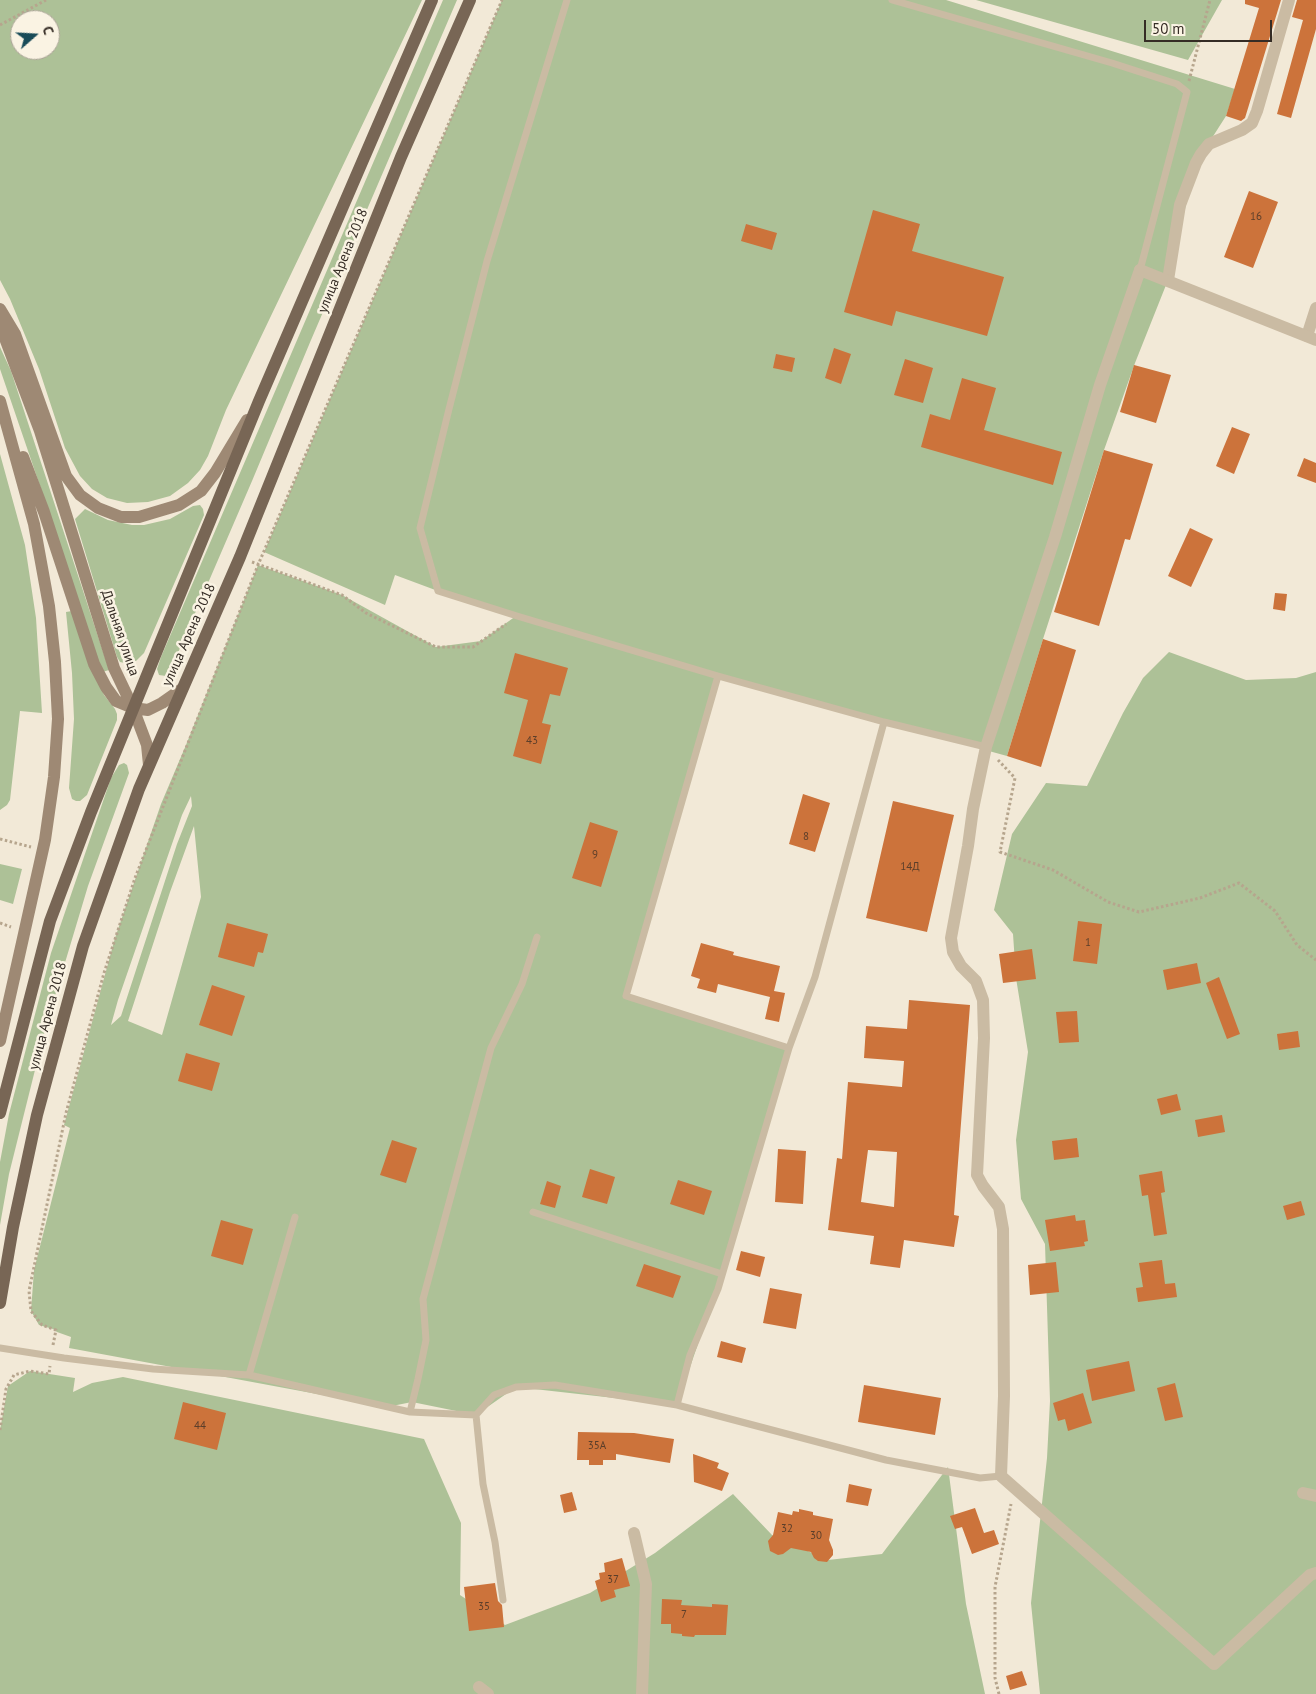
<!DOCTYPE html>
<meta charset="utf-8">
<style>
body{margin:0}
#map{position:relative;width:1316px;height:1694px;overflow:hidden;background:#f2e9d7;font-family:"PT Sans",sans-serif}
canvas{display:block}
.north{position:absolute;left:10px;top:10px;width:50px;height:50px;box-sizing:border-box;background:#faf3e3;border:1px solid #aba397;border-radius:50%;rotate:71deg;font-size:14px;font-weight:700;line-height:20px;text-align:center;color:#352c25}
.north::after{content:'';display:block;margin:auto;width:18px;height:22px;background:#194b58;clip-path:polygon(50% 0,100% 100%,50% 72%,0 100%)}
.scale{position:absolute;left:1144px;top:20px;width:128px;height:22px;box-sizing:border-box;border:2px solid #352c25;border-top:0;padding-left:6px;font-size:15px;line-height:18px;white-space:nowrap;color:#352c25;-webkit-text-stroke:4px #faf3e3;paint-order:stroke}
</style>
<div id="map">
<canvas width="1316" height="1694"></canvas>
<div class="north">С</div>
<div class="scale">50 m</div>
</div>
<script>
const c = document.querySelector('canvas').getContext('2d');
c.lineJoin = 'round';
function paint(path, color) { c.fillStyle = color; c.fill(path, 'evenodd'); }
const shape = rows => new Path2D(rows.map(r => 'M' + r).join(''));
function trace(path, color, width, dash) { c.strokeStyle = color; c.lineWidth = width; c.lineCap = dash ? 'butt' : 'round'; c.setLineDash(dash || []); c.stroke(path); }
function drawText(font, color, halo, rows, align = 'center') {
  c.font = font + ' "PT Sans",sans-serif'; c.lineWidth = 5; c.setLineDash([]); c.textBaseline = 'middle'; c.strokeStyle = halo; c.fillStyle = color; for (const [text, x, y, turn = 0] of rows) {
    c.save(); c.translate(x, y); c.rotate((+turn || 0) * Math.PI / 180); c.textAlign = isNaN(turn) ? turn : align; if (halo) c.strokeText(text, 0, 0); c.fillText(text, 0, 0); c.restore();
  }
}
const green = shape([
 [0,0,422,0,226,410,208,456,200,470,188,483,170,496,148,502,127,503,107,498,92,489,80,476,65,448,39,369,10,299,0,280],
 [20,20,50,20,50,50,20,50],
 [443,0,457,0,311,340,252,481,171,669,166,676,159,675,157,669,161,657],
 [502,0,946,0,1235,89,1226,116,1196,163,1168,280,1135,363,1104,450,1043,639,1007,756,718,676,626,996,789,1048,722,1274,677,1405,516,1387,476,1415,412,1402,387,1407,69,1348,71,1337,57,1332,53,1329,39,1325,31,1311,34,1270,70,1128,64,1125,115,938,161,804,186,745,258,565,342,595,436,647,481,641,516,616,438,591,395,575,385,605,264,552],
 [191,796,192,806,177,844,121,1016,111,1025,118,1000,182,815],
 [194,826,201,897,162,1035,128,1021,170,892],
 [976,0,1222,0,1188,60],
 [0,347,11,371,109,670,99,673,52,521,0,369],
 [0,454,25,545,36,618,42,713,20,711,10,800,7,805,0,810],
 [200,505,203,509,204,515,144,653,136,661,125,663,120,662,117,657,75,519,85,509,108,520,132,525,144,525,170,519,193,506],
 [72,611,104,695,115,709,117,714,117,720,87,795,80,801,76,801,72,799,69,788,74,719,72,673,66,612],
 [1169,652,1246,680,1296,678,1316,672,1316,1694,1040,1694,1031,1603,1047,1458,1050,1401,1045,1244,1021,1199,1016,1140,1028,1052,1016,978,1013,934,994,910,1012,834,1046,783,1087,786,1123,713,1143,678],
 [124,763,127,765,129,773,88,886,46,1026,9,1174,0,1225,0,1162,9,1114,51,953,111,778,119,765],
 [0,864,22,869,13,904,0,900],
 [30,1371,75,1378,73,1392,92,1383,123,1377,424,1439,461,1523,460,1595,505,1625,590,1593,655,1553,733,1494,772,1535,828,1560,882,1554,948,1467,966,1604,985,1694,0,1694,0,1430,8,1386]
]);
const building = shape([
 [1245,0,1281,0,1245,118,1241,121,1226,116,1259,8,1245,4],
 [1297,0,1316,0,1316,29,1291,118,1277,114,1303,20,1292,17],
 [1249,191,1278,202,1253,268,1224,257],
 [873,210,920,224,912,251,1004,277,987,336,896,311,892,326,844,312],
 [746,224,777,233,772,250,741,241],
 [834,348,851,354,841,384,825,378],
 [776,354,795,358,792,372,773,368],
 [905,359,933,368,923,403,894,395],
 [1134,365,1171,375,1156,423,1120,412],
 [962,378,996,388,984,430,1062,452,1053,485,921,447,930,414,950,420],
 [1232,427,1250,434,1234,474,1216,466],
 [1104,450,1153,464,1130,540,1125,539,1099,626,1054,612],
 [1304,458,1316,463,1316,483,1297,476],
 [1190,528,1213,539,1191,587,1168,576],
 [1275,593,1287,594,1285,611,1273,609],
 [1043,639,1076,650,1041,767,1007,756],
 [515,653,568,668,560,696,550,694,542,723,551,725,541,764,513,756,528,700,504,693],
 [803,794,830,803,815,852,789,844],
 [893,801,954,815,927,932,866,918],
 [590,822,618,831,601,887,572,878],
 [1078,921,1102,924,1097,964,1073,961],
 [227,923,268,934,263,953,258,952,254,967,218,957],
 [701,943,734,952,733,955,780,966,774,991,785,993,779,1022,765,1019,770,997,718,984,716,993,697,988,700,979,691,976],
 [1032,949,1036,979,1003,983,999,954],
 [1197,963,1201,983,1167,990,1163,970],
 [1219,977,1240,1034,1227,1039,1206,983],
 [212,985,245,996,232,1036,199,1025],
 [909,1000,970,1005,954,1215,959,1216,954,1247,904,1240,900,1268,870,1264,874,1236,828,1230,837,1158,842,1159,848,1082,902,1087,904,1061,864,1058,866,1026,907,1029],
 [868,1150,897,1152,894,1207,861,1202],
 [1077,1011,1079,1042,1059,1043,1056,1012],
 [1298,1031,1300,1047,1279,1050,1277,1034],
 [186,1053,220,1063,212,1091,178,1081],
 [1177,1094,1181,1110,1161,1115,1157,1099],
 [1222,1115,1225,1132,1198,1137,1195,1120],
 [1077,1138,1079,1157,1054,1160,1052,1141],
 [392,1140,417,1148,406,1183,380,1175],
 [778,1149,806,1151,803,1204,775,1202],
 [590,1169,615,1177,607,1204,582,1197],
 [1162,1171,1165,1192,1161,1193,1167,1234,1154,1236,1148,1195,1142,1196,1139,1175],
 [678,1180,712,1191,704,1215,670,1204],
 [547,1181,561,1186,555,1208,540,1204],
 [1301,1201,1305,1215,1287,1220,1283,1206],
 [1075,1215,1076,1221,1085,1220,1088,1241,1084,1242,1085,1246,1050,1251,1045,1220],
 [221,1220,253,1229,243,1265,211,1256],
 [741,1251,765,1257,760,1277,736,1270],
 [1162,1260,1165,1284,1175,1283,1177,1297,1138,1302,1136,1288,1143,1287,1139,1263],
 [1056,1262,1059,1292,1030,1295,1028,1265],
 [644,1264,681,1276,673,1298,636,1286],
 [770,1288,802,1294,796,1329,763,1323],
 [721,1341,746,1348,742,1363,717,1357],
 [1129,1361,1135,1391,1092,1401,1086,1370],
 [1175,1383,1183,1417,1165,1421,1157,1388],
 [864,1385,941,1398,935,1435,858,1422],
 [1083,1393,1092,1423,1068,1431,1065,1419,1058,1421,1053,1403],
 [183,1402,226,1413,217,1450,174,1439],
 [578,1432,634,1433,674,1439,670,1463,616,1454,616,1460,603,1460,603,1465,589,1465,589,1460,577,1460],
 [693,1454,719,1463,717,1468,729,1473,722,1491,694,1482],
 [849,1484,872,1489,868,1506,846,1502],
 [572,1492,577,1510,564,1513,560,1495],
 [975,1508,984,1533,994,1530,999,1544,972,1554,962,1527,955,1529,950,1516],
 [799,1509,813,1512,813,1515,833,1519,829,1540,833,1550,833,1555,827,1562,818,1561,814,1558,811,1552,791,1548,783,1554,778,1555,770,1551,768,1541,773,1535,778,1512,792,1515,793,1511,799,1512],
 [622,1558,630,1586,614,1590,616,1597,601,1602,595,1581,600,1579,599,1573,605,1572,604,1563],
 [495,1583,498,1601,502,1605,504,1627,469,1631,464,1587],
 [662,1599,682,1600,681,1605,712,1607,712,1604,728,1605,726,1635,695,1635,694,1637,682,1636,682,1634,671,1633,671,1624,661,1624],
 [1022,1671,1027,1685,1010,1690,1006,1676]
]);
const path = shape([
 [0,25,46,0],
 [1189,81,1210,0],
 [252,562,342,595,366,613,436,647,473,647,506,624],
 [998,760,1015,778,1000,852,1053,870,1108,902,1139,912,1200,898,1239,883,1275,911,1297,945,1316,960],
 [0,839,31,847],
 [0,923,11,927],
 [53,1345,56,1330,42,1325,31,1311,29,1291,66,1113,104,973,135,878,258,565,502,0],
 [0,1430,6,1389,14,1375,30,1371,49,1374,50,1366],
 [999,1694,995,1678,995,1587,1011,1504]
]);
const service = shape([
 [567,0,487,261,449,409,420,528,438,591,517,616,718,676,884,722,986,747],
 [892,0,1112,63,1177,84,1187,92,1140,270],
 [718,676,626,996,789,1048],
 [533,1212,722,1274],
 [0,1348,64,1358,153,1369,249,1375,410,1412,418,1379,426,1340,423,1299,491,1048,522,984,537,937],
 [249,1375,295,1217],
 [677,1405,690,1355,718,1289,789,1048,815,977,884,722],
 [410,1412,476,1415],
 [503,1600,495,1542,483,1484,476,1415,494,1395,516,1387,555,1385,677,1405,886,1460,980,1478,1001,1476]
]);
const minor = shape([
 [1140,270,1100,385,1055,537,986,747,973,809,968,846,951,938,953,952,961,966,976,981,983,1000,984,1038,977,1175,983,1186,999,1207,1003,1229,1004,1396,1001,1476,1214,1664,1310,1575,1316,1573],
 [1168,280,1180,205,1196,163,1201,154,1209,144,1242,130,1252,123,1257,111,1289,0],
 [1307,336,1316,308],
 [1303,1493,1316,1496],
 [634,1533,646,1584,642,1694],
 [479,1687,488,1694]
]);
const tertiary = shape([
 [1140,270,1316,340]
]);
const secondary = shape([
 [0,309,15,334,66,476,80,495,98,508,121,517,139,517,179,505,201,491,215,473,247,420],
 [0,325,40,431,114,668,133,708,147,745,149,765],
 [0,401,34,524,49,606,55,662,58,719,54,777,45,840,0,1041],
 [23,457,44,512,94,664,106,687,116,701,133,708,148,710,162,703,182,689]
]);
const primary = shape([
 [0,1113,50,921,91,812,259,401,432,0],
 [0,1303,13,1227,37,1115,83,946,139,789,240,557,401,157,470,0]
]);
const numberNames = [
 ["16",1256,217],
 ["43",532,741],
 ["8",806,837],
 ["9",595,855],
 ["14Д",910,867],
 ["1",1088,943],
 ["44",200,1426],
 ["35А",597,1446],
 ["32",787,1529],
 ["30",816,1536],
 ["37",613,1580],
 ["35",484,1607],
 ["7",684,1615]
];
const streetNames = [
 ["улица Арена 2018",343,261,-68],
 ["Дальняя улица",120,633,71],
 ["улица Арена 2018",189,635,-66],
 ["улица Арена 2018",48,1016,-75]
];
paint(green, '#adc197');
paint(building, '#cc733b');
trace(path, '#b6a58d', 3, [2.5, 2.5]);
trace(service, '#cabba3', 7);
trace(minor, '#cabba3', 12);
trace(tertiary, '#cabba3', 12);
trace(secondary, '#9e8974', 12);
trace(primary, '#786655', 12);
drawText('11px', '#5b3e2a', null, numberNames);
drawText('14px', '#352c25', '#faf3e3', streetNames);
</script>
